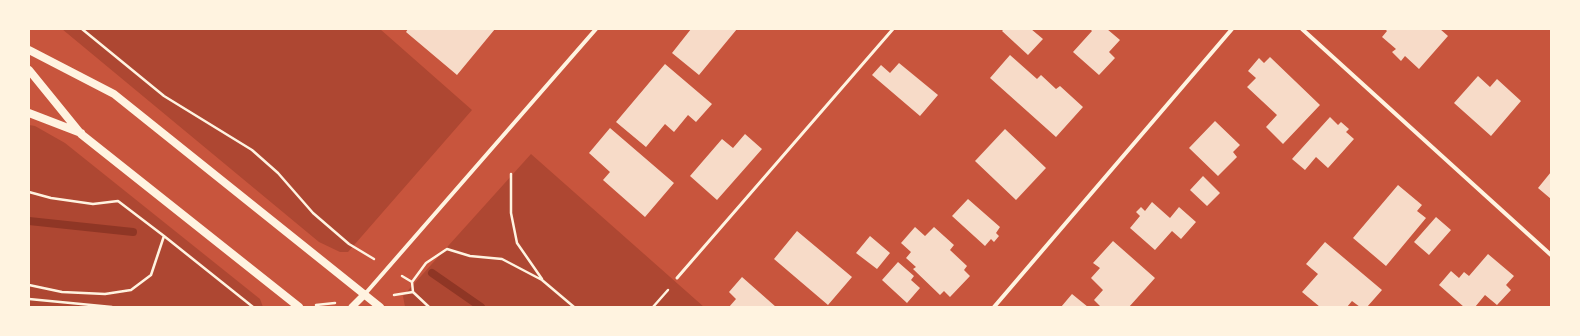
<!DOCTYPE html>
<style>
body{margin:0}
#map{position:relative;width:1580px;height:336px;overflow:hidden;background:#c8553d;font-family:Helvetica,sans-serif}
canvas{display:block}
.frame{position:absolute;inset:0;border:30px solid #fff3e0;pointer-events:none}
</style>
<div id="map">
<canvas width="1580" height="336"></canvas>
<div class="frame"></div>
</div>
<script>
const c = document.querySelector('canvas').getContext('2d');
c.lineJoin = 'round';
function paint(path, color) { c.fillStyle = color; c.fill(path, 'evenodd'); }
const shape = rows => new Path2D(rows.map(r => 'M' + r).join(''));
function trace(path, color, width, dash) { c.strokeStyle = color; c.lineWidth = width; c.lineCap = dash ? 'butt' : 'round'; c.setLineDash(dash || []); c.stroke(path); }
const green = shape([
 [62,29,380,29,472,110,348,252,340,252,319,242],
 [29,125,35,126,65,143,260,299,263,307,29,307],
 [531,154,704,307,405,307,403,296]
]);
const stream = shape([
 [29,221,133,232],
 [432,273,481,307]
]);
const building = shape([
 [408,29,495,29,457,75,406,32],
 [691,29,737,29,699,75,672,53],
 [1004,29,1031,29,1043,39,1028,55,1002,31],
 [1090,29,1107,29,1120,40,1109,52,1115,58,1099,75,1073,52,1092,31],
 [1385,29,1440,29,1448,36,1419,69,1405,56,1401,61,1392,52,1396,49,1382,37,1387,31],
 [1010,55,1037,79,1041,75,1056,89,1060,86,1083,107,1056,137,990,78],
 [1270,57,1320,105,1283,144,1266,127,1277,115,1247,87,1256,78,1248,71,1259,58,1264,63],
 [899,63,938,95,920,116,872,75,881,65,890,73],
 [665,64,712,104,696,122,688,115,674,132,665,124,646,147,616,122],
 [1478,76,1490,87,1497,79,1521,101,1491,136,1454,103],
 [1330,117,1338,125,1341,122,1349,129,1346,132,1354,139,1328,168,1316,157,1305,170,1292,159],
 [1215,121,1240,145,1233,152,1237,157,1218,176,1189,148],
 [610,128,674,183,645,217,603,180,610,172,589,153],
 [1005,129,1046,168,1016,200,975,161],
 [745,134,762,149,717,200,690,176,722,139,733,148],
 [1551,172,1551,199,1538,188],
 [1203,176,1220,193,1207,206,1190,190],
 [1398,185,1422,205,1417,211,1426,218,1386,266,1353,238],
 [968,199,1000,227,996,233,999,236,994,242,991,239,985,246,952,216],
 [1152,202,1170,218,1179,207,1196,222,1181,239,1172,231,1155,250,1130,228,1140,216,1136,212,1141,207,1145,211],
 [1436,217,1451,230,1429,255,1414,242],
 [915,227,925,236,934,227,954,245,950,250,967,266,964,270,970,276,950,297,944,291,940,295,913,269,916,267,906,258,911,252,901,243],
 [797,231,852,277,828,305,774,259],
 [870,236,890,253,877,269,856,253],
 [1113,241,1155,278,1129,307,1101,307,1094,300,1103,290,1091,278,1100,268,1093,263],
 [1325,242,1382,290,1367,307,1360,307,1352,301,1347,307,1320,307,1302,292,1318,274,1306,264],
 [1488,254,1514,276,1506,285,1511,290,1497,305,1485,295,1475,307,1464,307,1439,285,1451,271,1459,278,1464,272,1469,276],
 [898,262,914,276,911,280,920,288,907,303,882,280],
 [742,277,776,307,729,307,736,299,729,292],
 [1072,294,1088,307,1061,307]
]);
const path = shape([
 [82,29,164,96,252,150,278,173,313,213,349,244,374,259],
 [511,174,511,213,517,243,542,279],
 [29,192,51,198,93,204,118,201,164,236,151,275,131,290,105,294,62,292,29,285],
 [164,236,253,307],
 [402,276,412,282],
 [412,282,426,263,447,249,470,256,502,259,542,280,574,307],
 [412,282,413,292,429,307],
 [394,295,413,292],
 [29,299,112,307],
 [316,305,335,303],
 [653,307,668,290]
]);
const service = shape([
 [677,278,893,29]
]);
const minor = shape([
 [1302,29,1551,255],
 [365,294,596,29],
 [994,307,1232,29]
]);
const tertiary = shape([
 [352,307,365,294]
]);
const secondary = shape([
 [29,50,114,94,380,307],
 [29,70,81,134,299,307],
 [29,113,81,133]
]);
paint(green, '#ae4732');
trace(stream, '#8f3625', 8);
paint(building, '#f7dbc8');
trace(path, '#fff3e0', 2.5);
trace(service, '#fff3e0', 3);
trace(minor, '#fff3e0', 4);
trace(tertiary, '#fff3e0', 7);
trace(secondary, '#fff3e0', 8);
</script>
